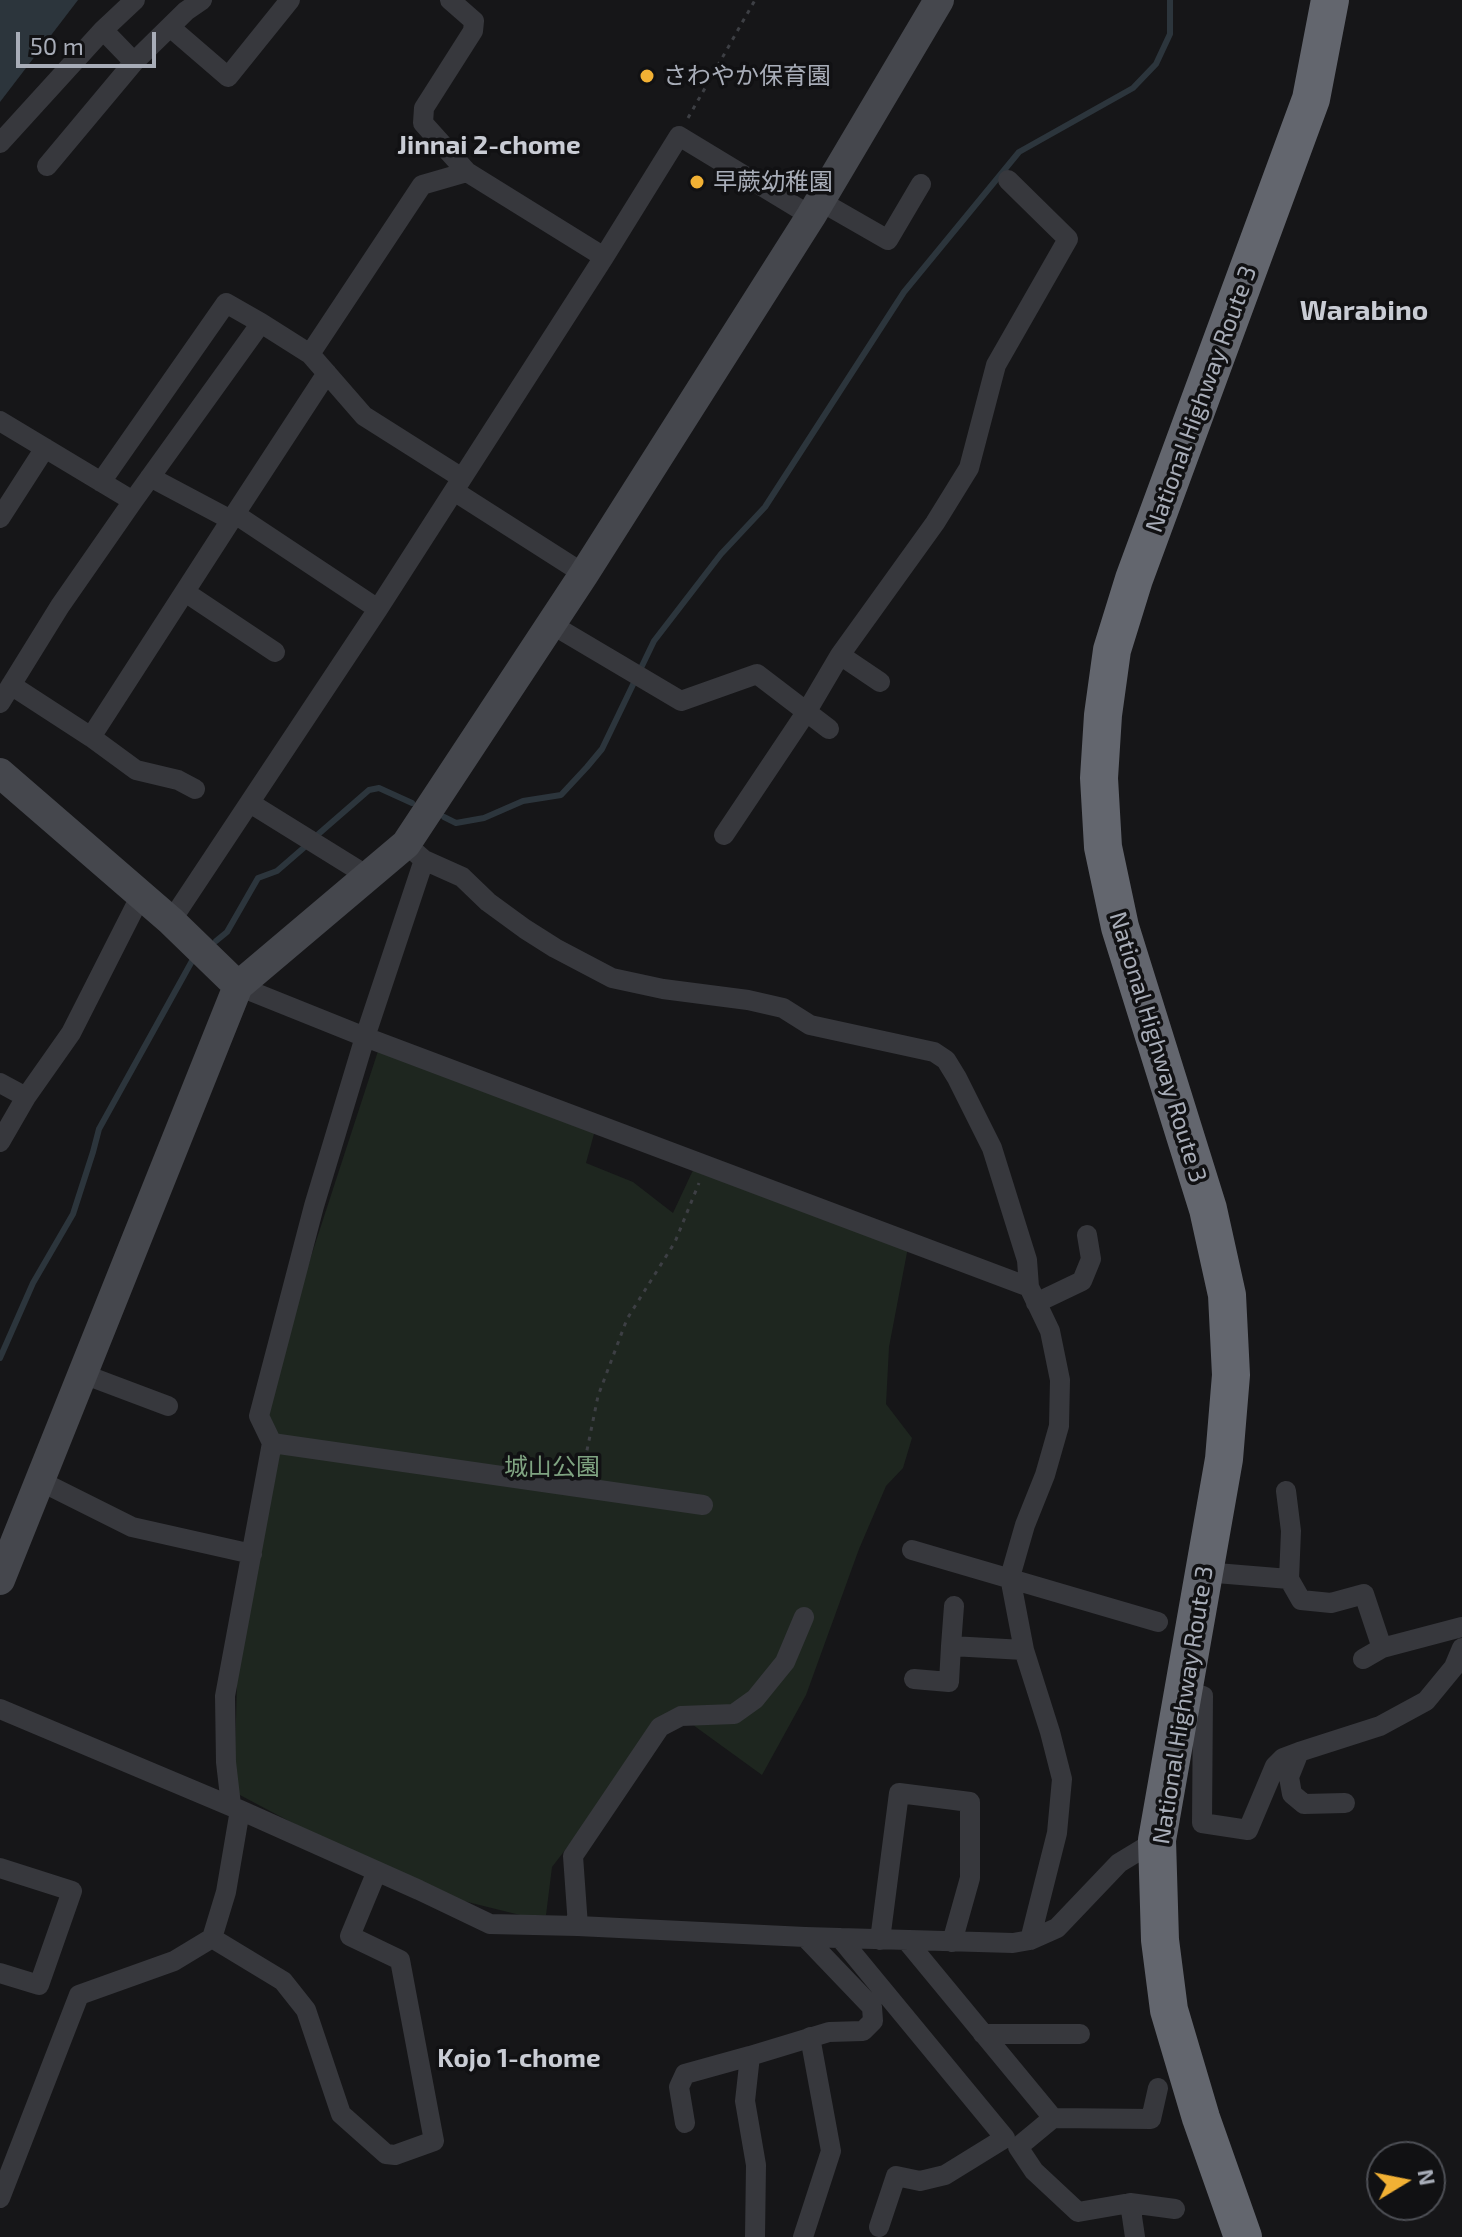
<!DOCTYPE html>
<meta charset="utf-8">
<style>
body{margin:0}
#map{position:relative;width:1462px;height:2237px;overflow:hidden;background:#161618;font-family:"Exo 2",sans-serif}
canvas{display:block}
.north{position:absolute;left:1366px;top:2141px;width:80px;height:80px;box-sizing:border-box;background:#111113;border:2px solid #4d4f55;border-radius:50%;rotate:80deg;font-size:22px;font-weight:700;line-height:32px;text-align:center;color:#a8adb8}
.north::after{content:'';display:block;margin:auto;width:28px;height:36px;background:#f2b134;clip-path:polygon(50% 0,100% 100%,50% 72%,0 100%)}
.scale{position:absolute;left:16px;top:32px;width:140px;height:36px;box-sizing:border-box;border:4px solid #a8adb8;border-top:0;padding-left:10px;font-size:24px;line-height:28px;white-space:nowrap;color:#a8adb8;-webkit-text-stroke:6px #111113;paint-order:stroke}
</style>
<div id="map">
<canvas width="1462" height="2237"></canvas>
<div class="north">N</div>
<div class="scale">50 m</div>
</div>
<script>
const c = document.querySelector('canvas').getContext('2d');
c.lineJoin = 'round';
function paint(path, color) { c.fillStyle = color; c.fill(path, 'evenodd'); }
const shape = rows => new Path2D(rows.map(r => 'M' + r).join(''));
function trace(path, color, width, dash) { c.strokeStyle = color; c.lineWidth = width; c.lineCap = dash ? 'butt' : 'round'; c.setLineDash(dash || []); c.stroke(path); }
function drawText(font, color, halo, rows, align = 'center') {
  c.font = font + ' "Exo 2","Noto Sans JP",sans-serif'; c.lineWidth = 7; c.setLineDash([]); c.textBaseline = 'middle'; c.strokeStyle = halo; c.fillStyle = color; for (const [text, x, y, turn = 0] of rows) {
    c.save(); c.translate(x, y); c.rotate((+turn || 0) * Math.PI / 180); c.textAlign = isNaN(turn) ? turn : align; if (halo) c.strokeText(text, 0, 0); c.fillText(text, 0, 0); c.restore();
  }
}
const green = shape([
 [379,1048,597,1123,586,1163,633,1182,673,1213,694,1168,909,1242,889,1347,886,1404,912,1438,903,1468,886,1486,859,1549,806,1695,762,1775,682,1717,660,1727,552,1867,546,1915,520,1915,419,1890,238,1794,235,1755,237,1682,272,1443,259,1416]
]);
const water = shape([
 [0,0,78,0,0,102]
]);
const stream = shape([
 [444,817,456,823,484,818,523,801,561,795,587,767,602,749,654,641,721,554,765,507,904,292,1019,152,1133,88,1156,64,1170,34,1170,0],
 [315,837,369,790,379,788,412,803],
 [216,941,227,932,258,878,277,871,307,845],
 [0,1358,33,1283,73,1214,93,1152,99,1129,192,961]
]);
const path = shape([
 [688,118,755,0],
 [583,1470,598,1396,627,1319,675,1242,699,1183]
]);
const street = shape([
 [450,0,474,21,473,31,424,108,423,123,467,172],
 [170,27,228,77,290,0],
 [134,62,186,11,202,0],
 [0,143,103,30,135,0],
 [47,166,134,62,103,30],
 [820,201,888,240,921,184],
 [310,354,422,185,467,172,604,257],
 [0,421,133,501],
 [101,482,226,303,261,323],
 [454,491,584,574],
 [235,514,378,609],
 [0,518,45,448],
 [231,520,327,373],
 [185,592,275,652],
 [551,624,681,701,757,674,829,729],
 [840,655,935,523,969,468,996,365,1068,239,1008,180],
 [11,685,91,737,231,520,150,477],
 [0,703,60,606,133,501,261,323,310,354,364,416,462,478],
 [91,737,136,770,178,780,195,789],
 [250,803,358,870,365,878],
 [724,835,807,711,840,655,880,682],
 [406,844,424,860,462,877,488,902,525,929,555,948,612,978,663,989,748,1000,783,1008,810,1025,934,1052,946,1060,957,1078,992,1148,1027,1260,1029,1287,1050,1331,1060,1380,1059,1426,1045,1475,1025,1525,1010,1577,1024,1650,1050,1732,1062,1779,1057,1833,1030,1940],
 [171,921,378,609,604,257,679,136,811,216],
 [238,986,365,1037,1029,1287],
 [0,1083,26,1097],
 [0,1142,26,1097,71,1033,141,895],
 [1036,1303,1082,1281,1091,1259,1087,1235],
 [83,1374,168,1406],
 [272,1443,703,1505],
 [40,1481,132,1527,252,1554],
 [1286,1491,1291,1531,1289,1579],
 [912,1550,1158,1622],
 [1204,1572,1289,1579,1301,1600,1331,1603,1364,1594,1382,1648,1363,1659],
 [951,1646,954,1606],
 [1382,1648,1462,1627],
 [914,1679,949,1682,951,1646,1024,1650],
 [1184,1690,1203,1696,1202,1823,1248,1830,1275,1766,1283,1758,1299,1752],
 [0,1709,240,1810,419,1890,490,1924,578,1926,805,1937,1013,1943,1030,1940,1057,1928,1119,1863,1157,1840],
 [1345,1803,1304,1804,1292,1794,1289,1777,1299,1752,1380,1726,1426,1701,1454,1667,1462,1648],
 [231,1805,226,1762,225,1696,272,1443,259,1416,314,1206,365,1037,424,860],
 [0,1868,72,1891,39,1985,0,1973],
 [578,1926,573,1856,660,1727,681,1716,734,1714,755,1699,785,1662,804,1617],
 [212,1938,283,1981,306,2010,341,2114,386,2154,395,2155,434,2141,400,1960,350,1936,377,1871],
 [840,1938,1005,2138,945,2175,920,2181,896,2176,879,2227],
 [880,1940,899,1793,970,1802,970,1878,952,1942],
 [906,1940,1053,2118,1151,2119,1158,2088],
 [983,2034,1080,2034],
 [1053,2118,1018,2147,1034,2171,1078,2212,1130,2203,1135,2237],
 [685,2123,679,2087,685,2074,750,2056],
 [0,2198,79,1995,174,1961,212,1938,226,1892,240,1810],
 [1130,2203,1175,2209],
 [755,2237,756,2165,745,2101,750,2056,829,2032,863,2031,873,2021,872,2007,805,1937],
 [803,2237,831,2151,810,2037]
]);
const secondary = shape([
 [0,773,171,921,238,986],
 [0,1580,238,986,406,844,584,574,811,216,939,0]
]);
const highway = shape([
 [1243,2237,1201,2118,1169,2010,1160,1940,1157,1840,1224,1459,1231,1375,1227,1295,1208,1209,1120,927,1103,847,1099,778,1103,715,1112,650,1134,579,1311,99,1330,0]
]);
const markers = [
 [647,76,8,"#f2b134"],
 [697,182,8,"#f2b134"]
];
const poiNames = [
 ["さわやか保育園",663,76],
 ["早蕨幼稚園",713,182]
];
const streetNames = [
 ["National Highway Route 3",1201,399,-70],
 ["National Highway Route 3",1158,1047,73],
 ["National Highway Route 3",1183,1705,-81]
];
const parkNames = [
 ["城山公園",552,1467]
];
const neighbourhoodNames = [
 ["Jinnai 2-chome",489,145],
 ["Kojo 1-chome",519,2058]
];
const quarterNames = [
 ["Warabino",1364,311]
];
paint(green, '#1e261f');
paint(water, '#2c353c');
trace(stream, '#2c353c', 6);
trace(path, '#3d3f44', 3, [4, 6]);
trace(street, '#37383d', 20);
trace(secondary, '#45474d', 30);
trace(highway, '#63666e', 38);
for (const [x, y, r, color] of markers) { const dot = new Path2D(); dot.arc(x, y, r, 0, 2 * Math.PI); c.fillStyle = color; c.fill(dot); trace(dot, '#111113', 3); }
drawText('24px', '#a8adb8', '#111113', poiNames, 'left');
drawText('24px', '#a8adb8', '#111113', streetNames);
drawText('24px', '#7fa381', '#111113', parkNames);
drawText('bold 26px', '#c9ccd4', '#111113', neighbourhoodNames);
drawText('bold 28px', '#c9ccd4', '#111113', quarterNames);
</script>
